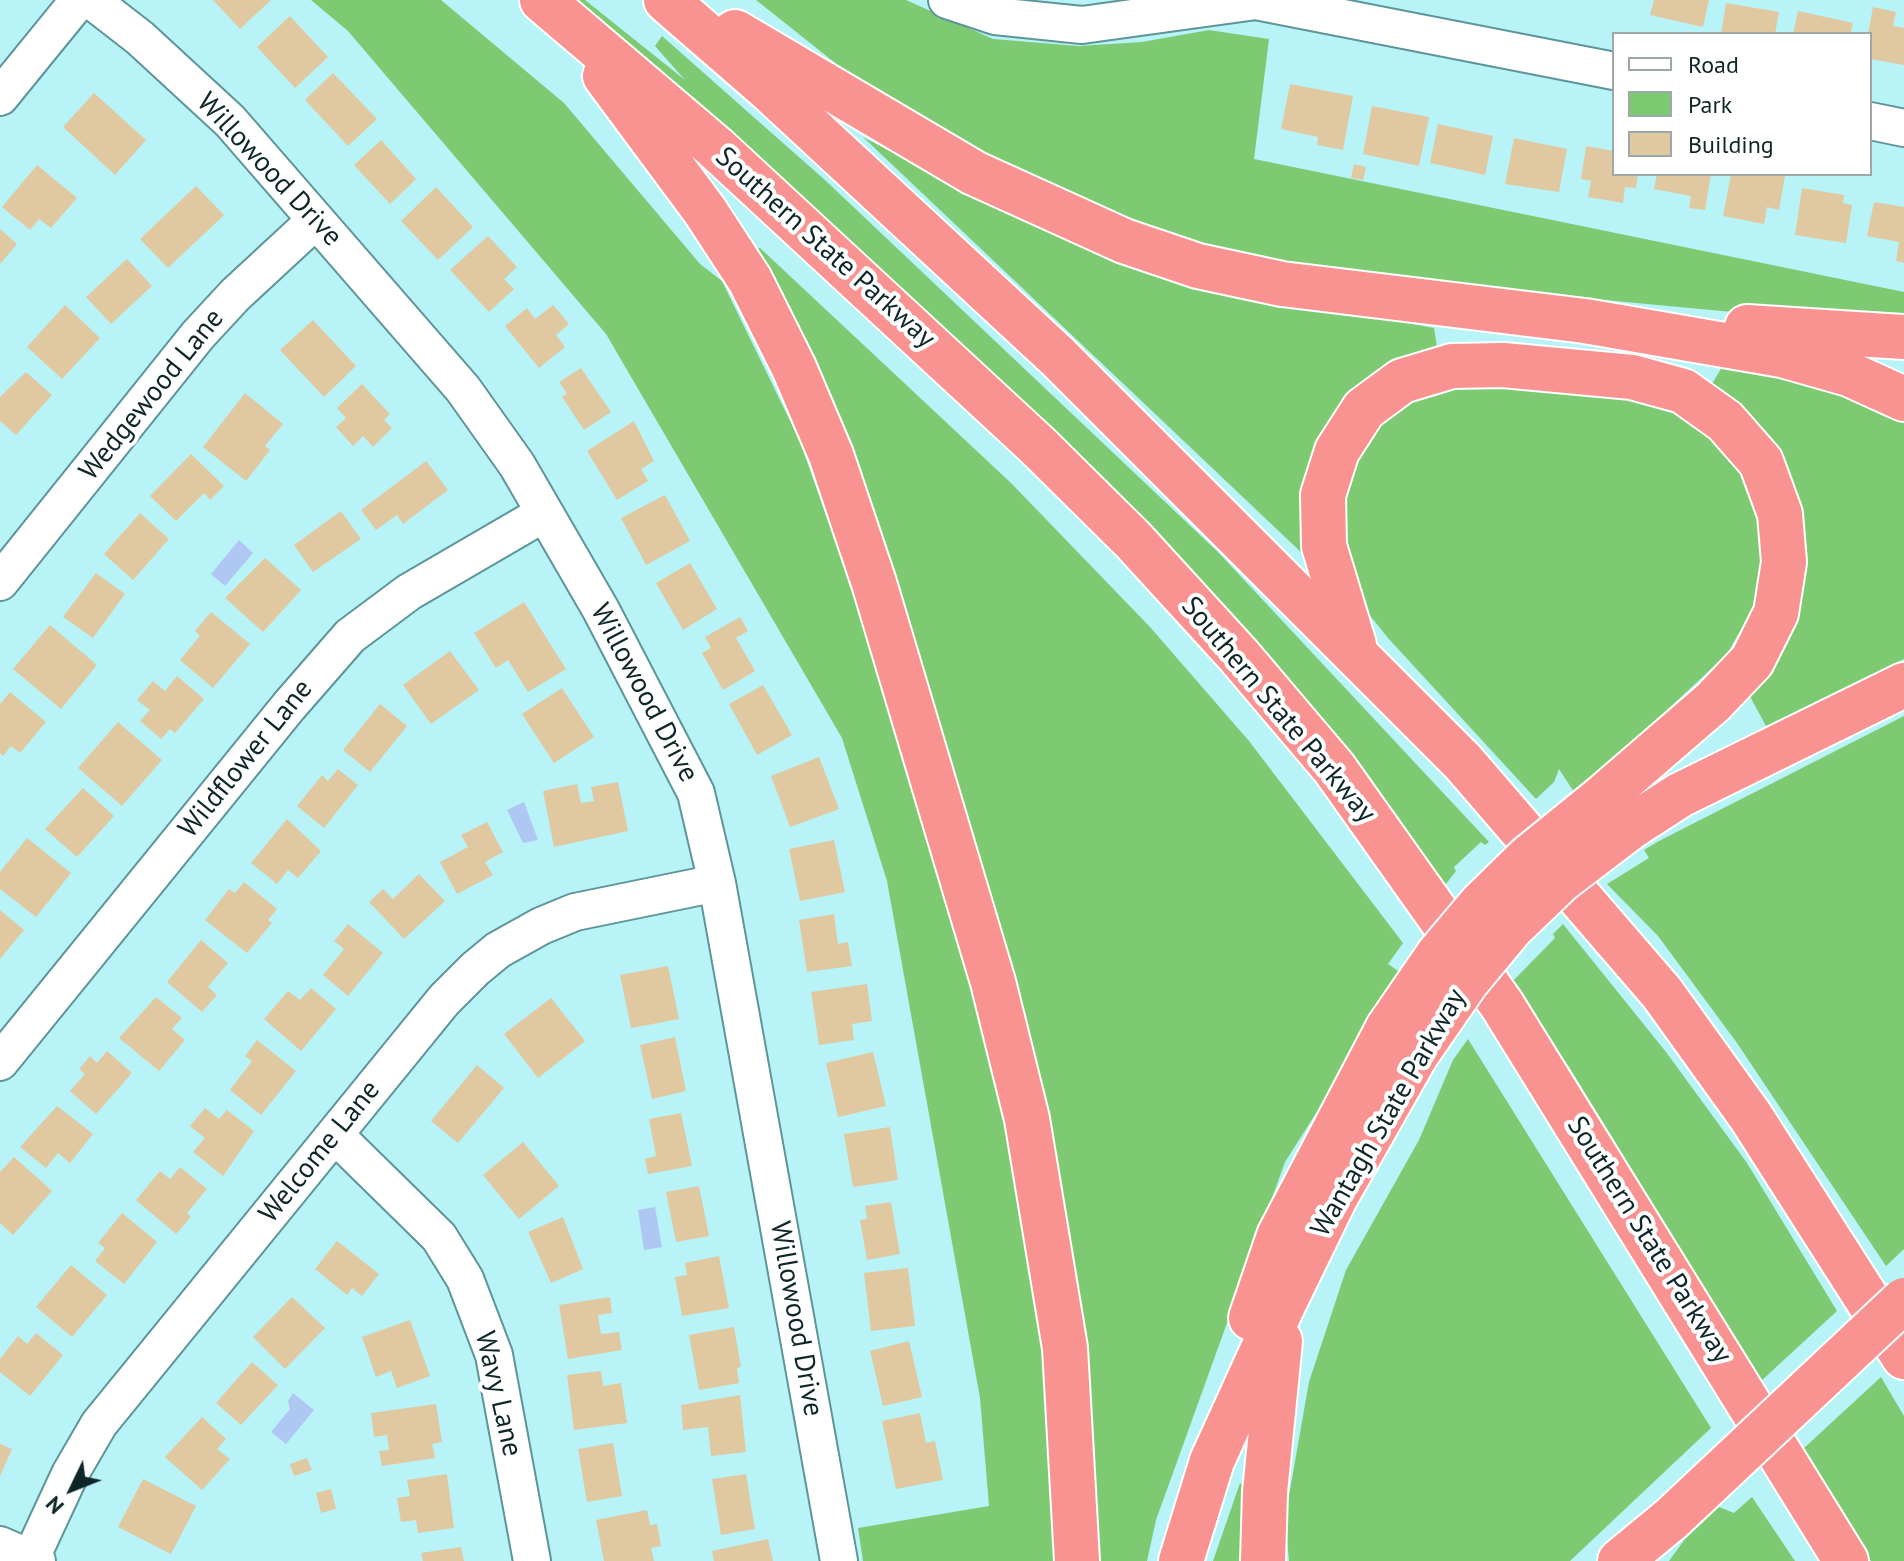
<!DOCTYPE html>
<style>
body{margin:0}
#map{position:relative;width:1904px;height:1561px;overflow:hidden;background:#b8f3f7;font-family:"PT Sans",sans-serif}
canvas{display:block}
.legend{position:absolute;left:1612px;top:32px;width:260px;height:144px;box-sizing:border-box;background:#fff;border:2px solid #9fa8a9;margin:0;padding:10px 14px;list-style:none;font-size:24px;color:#0e2627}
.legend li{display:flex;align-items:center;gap:16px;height:40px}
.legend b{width:40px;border:2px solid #9fa8a9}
.north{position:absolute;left:32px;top:1449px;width:80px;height:80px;-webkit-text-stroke:6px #fff;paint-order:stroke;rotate:227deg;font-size:22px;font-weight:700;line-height:32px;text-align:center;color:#0e2627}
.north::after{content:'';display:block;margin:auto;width:28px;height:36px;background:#0e2627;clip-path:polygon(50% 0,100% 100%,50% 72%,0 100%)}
</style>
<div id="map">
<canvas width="1904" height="1561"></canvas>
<ul class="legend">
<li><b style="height:10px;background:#fff"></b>Road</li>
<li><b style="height:22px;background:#7dca72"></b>Park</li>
<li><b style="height:22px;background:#e0c9a1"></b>Building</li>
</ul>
<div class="north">N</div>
</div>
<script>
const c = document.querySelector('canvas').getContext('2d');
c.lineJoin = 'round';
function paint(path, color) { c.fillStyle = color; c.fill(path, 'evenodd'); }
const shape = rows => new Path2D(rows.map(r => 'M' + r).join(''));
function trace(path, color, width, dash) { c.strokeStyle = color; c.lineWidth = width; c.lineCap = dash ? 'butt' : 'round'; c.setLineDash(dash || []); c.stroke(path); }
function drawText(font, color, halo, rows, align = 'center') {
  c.font = font + ' "PT Sans",sans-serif'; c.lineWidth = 8; c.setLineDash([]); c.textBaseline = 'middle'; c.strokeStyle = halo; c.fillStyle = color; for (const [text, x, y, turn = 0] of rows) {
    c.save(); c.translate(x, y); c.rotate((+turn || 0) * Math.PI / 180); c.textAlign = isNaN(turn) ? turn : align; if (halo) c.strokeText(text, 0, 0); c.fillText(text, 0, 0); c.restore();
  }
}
const green = shape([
 [311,0,441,0,564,103,700,264,722,281,799,439,896,712,1006,1105,1048,1359,1065,1561,863,1561,858,1528,989,1506,980,1398,887,881,842,738,606,334,348,31],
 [573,0,585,0,685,80,655,46,662,36,826,181,1218,552,1489,842,1485,845,1481,842,1454,867,1456,871,1442,889,1376,789,1273,659,1159,538],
 [756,0,906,0,993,39,1078,46,1142,42,1209,30,1269,39,1254,159,1904,292,1904,328,1379,279,1200,249,1048,196,868,89],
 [863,137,1014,216,1148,274,1434,328,1438,354,1321,437,1300,493,1304,555],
 [760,248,1011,483,1150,627,1249,741,1403,943,1388,964,1404,975,1285,1162,1156,1520,1147,1561,1099,1561,1070,1237,1034,1069,746,251],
 [1725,362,1825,381,1904,414,1904,659,1766,726,1747,691,1790,628,1805,575,1796,502,1709,389],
 [1456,378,1654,395,1732,446,1767,508,1770,579,1727,654,1576,795,1559,769,1554,782,1536,799,1388,638,1347,587,1343,475,1375,419],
 [1904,716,1904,1249,1886,1266,1737,1043,1658,936,1607,884,1649,858,1644,850,1659,841],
 [1563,924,1666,1052,1747,1163,1837,1311,1761,1381,1569,1067,1509,985,1555,938,1553,934],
 [1468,1039,1711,1428,1570,1561,1289,1561,1285,1518,1309,1382,1346,1270,1419,1140,1453,1060],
 [1881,1377,1904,1416,1904,1561,1871,1561,1803,1449],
 [1240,1483,1253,1494,1251,1561,1213,1561],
 [1752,1497,1795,1561,1669,1561,1685,1539,1719,1507,1734,1513]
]);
const water = shape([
 [239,540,253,553,225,586,211,574],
 [524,802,538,840,523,843,507,810],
 [655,1207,662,1247,644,1250,638,1210],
 [293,1393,314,1410,286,1444,271,1432,290,1409,288,1401]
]);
const building = shape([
 [213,0,271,0,240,29],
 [1654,0,1709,0,1703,27,1650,15],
 [1726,3,1779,12,1775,34,1721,34],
 [1873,7,1896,12,1893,26,1904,28,1904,65,1870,59,1868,34],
 [1798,11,1853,23,1850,34,1793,34],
 [290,16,328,57,295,88,257,47],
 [333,73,377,119,348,146,305,100],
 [1290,84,1353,96,1343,150,1317,145,1318,137,1281,129],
 [94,93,146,140,115,175,63,127],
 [1372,106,1429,117,1419,166,1363,154],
 [1438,124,1493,136,1485,175,1430,163],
 [1514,138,1567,149,1559,192,1505,184],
 [381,140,416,179,390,204,354,165],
 [1586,146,1614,151,1614,174,1638,174,1636,188,1625,187,1623,203,1588,197,1591,181,1581,179],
 [1354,164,1366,167,1363,180,1351,178],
 [37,165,77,198,51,228,39,219,30,230,2,207],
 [1657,174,1711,174,1705,210,1689,208,1691,196,1654,189],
 [1731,174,1785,176,1779,210,1767,207,1764,224,1723,216],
 [196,186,224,215,168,268,140,239],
 [436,187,473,227,438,260,401,221],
 [1802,188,1844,195,1843,203,1852,205,1846,243,1795,235],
 [1874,202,1904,207,1904,263,1896,261,1899,242,1867,236],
 [0,229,17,244,0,264],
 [488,236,517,267,504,279,514,289,489,312,450,270],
 [127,259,152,286,111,324,86,297],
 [65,305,100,338,62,379,27,347],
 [553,305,569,324,556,335,565,347,539,368,505,326,527,308,535,319],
 [313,320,356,366,324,397,280,350],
 [581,368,611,412,584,430,562,397,567,393,559,382],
 [26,372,52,395,16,435,0,421,0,397],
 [362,384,390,414,384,420,392,428,373,447,363,436,353,446,336,427,346,418,337,408],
 [245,393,283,424,265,446,270,450,246,481,203,447],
 [634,421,654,461,641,469,648,481,617,500,587,451],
 [191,454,224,486,210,500,204,493,176,521,150,496],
 [426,461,448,490,403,524,397,515,376,530,361,510],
 [665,495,690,541,646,565,621,518],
 [341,511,361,539,313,572,294,545],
 [140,513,169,539,133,580,104,554],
 [265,558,301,590,263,632,225,598],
 [690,563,717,609,683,630,656,583],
 [96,573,125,594,93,638,63,617],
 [524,602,566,669,528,692,508,660,496,668,474,633],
 [211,612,250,644,213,688,180,660,200,636,195,631],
 [740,617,748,631,736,638,755,671,723,690,702,653,711,648,705,637],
 [50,625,97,665,61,709,13,669],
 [450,651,479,690,431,724,403,685],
 [177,676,204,699,175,733,170,729,161,739,140,721,150,710,137,700,153,681,165,691],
 [763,685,792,735,757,755,729,704],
 [562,688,594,737,554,763,522,714],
 [10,692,46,722,20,753,11,746,3,756,0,753,0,704],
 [380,704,407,726,370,772,343,750],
 [118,722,162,760,122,806,78,768],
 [819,757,839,809,790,827,771,776],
 [338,769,358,785,324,828,297,806,322,775,328,781],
 [618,782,628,831,554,847,543,791,577,784,581,803,594,801,591,787],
 [83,788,114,816,77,857,45,829],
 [287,819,321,851,298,878,288,870,277,884,251,863],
 [487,822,503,852,485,862,493,875,457,894,440,862,468,847,461,835],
 [27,838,71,873,36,917,0,889,0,872],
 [834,840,845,892,800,901,789,849],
 [419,874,445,901,404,939,369,902,383,889,393,899],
 [244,882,277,909,268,920,272,923,247,953,205,920,229,889,235,893],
 [0,910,24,930,0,959],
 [834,914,838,944,848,942,852,966,807,972,799,920],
 [348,924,383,953,348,996,323,975,344,949,334,941],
 [201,940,228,963,208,987,217,995,202,1012,167,982],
 [668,966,679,1019,631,1028,620,975],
 [867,984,872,1021,852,1024,854,1040,819,1045,811,992],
 [311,988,336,1009,301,1051,264,1019,288,991,300,1000],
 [156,997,182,1018,172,1029,185,1040,159,1071,119,1038],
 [551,998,585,1041,538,1078,504,1034],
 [675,1037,686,1091,652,1099,640,1045],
 [257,1040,296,1071,261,1115,230,1090,252,1061,245,1056],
 [107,1051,132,1073,96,1114,70,1091,85,1074,79,1069,90,1056,97,1063],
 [873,1052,886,1106,838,1117,826,1063],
 [477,1065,504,1088,458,1143,431,1121],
 [57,1106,93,1134,70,1163,58,1153,46,1168,20,1147],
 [205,1108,219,1119,227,1110,254,1131,223,1176,193,1152,205,1138,190,1126],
 [681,1113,692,1166,648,1174,645,1159,656,1156,649,1119],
 [890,1127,898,1180,853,1187,844,1134],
 [523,1142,559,1186,519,1219,483,1175],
 [14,1157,52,1191,13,1235,0,1223,0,1172],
 [180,1167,207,1189,187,1213,191,1217,176,1234,136,1200,160,1171,170,1179],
 [699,1186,709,1236,676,1242,666,1192],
 [891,1202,900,1254,867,1260,860,1220,867,1219,865,1206],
 [122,1213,157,1242,124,1284,95,1261,105,1248,98,1243],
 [563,1217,583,1269,551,1283,528,1232],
 [337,1241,379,1274,362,1296,352,1288,347,1295,315,1269],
 [719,1256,729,1308,682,1316,675,1277,687,1275,685,1263],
 [71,1265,107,1295,72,1337,36,1307],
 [908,1268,915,1326,871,1331,864,1273],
 [292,1297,325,1328,285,1369,253,1337],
 [610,1297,612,1313,598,1315,601,1334,619,1332,622,1350,568,1359,559,1305],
 [410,1320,430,1376,397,1388,391,1371,376,1377,362,1337],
 [734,1327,741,1367,737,1368,739,1383,699,1390,689,1335],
 [36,1333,63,1355,30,1396,0,1372,0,1359,18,1336,27,1344],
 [909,1341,922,1397,883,1406,870,1351],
 [252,1362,278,1385,241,1425,216,1403],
 [601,1371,603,1386,621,1383,627,1423,574,1430,567,1375],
 [740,1395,746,1452,711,1456,708,1427,683,1430,681,1405],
 [436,1404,442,1442,432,1444,435,1458,382,1466,379,1451,389,1450,387,1435,374,1437,371,1413],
 [920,1413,926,1443,935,1441,943,1480,896,1489,882,1421],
 [202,1417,226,1439,217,1449,230,1459,202,1490,165,1457],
 [613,1443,622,1496,587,1502,578,1449],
 [0,1444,12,1449,0,1476],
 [307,1458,312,1470,294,1476,290,1464],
 [447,1474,454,1528,418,1533,416,1520,401,1522,397,1498,410,1496,407,1480],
 [746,1474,755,1529,721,1535,712,1479],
 [143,1479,196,1506,171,1554,118,1527],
 [331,1489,336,1509,321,1513,316,1493],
 [647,1510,650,1525,657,1524,661,1546,651,1548,654,1561,604,1561,596,1520],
 [768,1539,773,1561,714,1561,712,1551],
 [461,1547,464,1561,423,1561,421,1553]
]);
const minor = shape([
 [91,0,140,38,230,121,463,389,517,465,601,610,696,793,717,883,839,1561],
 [947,0,995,16,1082,25,1256,1,1614,71],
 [0,97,79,0],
 [1870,121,1904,128],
 [0,582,198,335,235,295,316,220],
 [0,1062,289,706,350,636,409,592,543,514],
 [335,1135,439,1237,465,1279,494,1355,532,1561],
 [0,1545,37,1561],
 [31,1558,70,1474,99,1424,444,1000,475,969,498,950,541,926,575,912,717,883]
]);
const highway = shape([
 [542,0,716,148,1038,446,1133,540,1239,656,1334,768,1502,1005,1846,1561],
 [666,0,772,92,1058,357,1463,762,1662,993,1751,1117,1904,1357],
 [735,32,974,173,1124,241,1198,266,1282,284,1585,321,1782,355,1849,374,1904,399],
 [605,76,705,211,750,280,794,368,831,455,874,583,993,982,1027,1119,1065,1348,1077,1561],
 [1747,327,1904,337],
 [1354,645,1324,546,1323,495,1337,451,1364,409,1402,381,1452,366,1503,365,1632,377,1683,391,1725,421,1761,462,1780,514,1784,562,1776,613,1752,661,1713,702,1603,797],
 [1632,826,1680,795,1904,685],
 [1251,1318,1279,1236,1388,1028],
 [1181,1561,1212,1461,1284,1303,1335,1198,1416,1055],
 [1263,1561,1265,1492,1280,1341],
 [1620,1561,1671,1519]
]);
const highwayBridge = shape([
 [1388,1028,1438,955,1481,904,1529,857,1603,797],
 [1416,1055,1467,981,1511,928,1561,880,1632,826],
 [1671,1519,1904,1300]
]);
const streetNames = [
 ["Willowood Drive",269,170,47],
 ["Southern State Parkway",825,248,42],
 ["Wedgewood Lane",152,395,-51],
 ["Willowood Drive",644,693,62],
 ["Southern State Parkway",1278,710,50],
 ["Wildflower Lane",246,759,-51],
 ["Wantagh State Parkway",1389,1113,-60],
 ["Welcome Lane",320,1152,-51],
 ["Southern State Parkway",1649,1240,58],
 ["Willowood Drive",796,1319,80],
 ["Wavy Lane",498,1394,77]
];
paint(green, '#7dca72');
paint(water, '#aec7f3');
paint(building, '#e0c9a1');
trace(minor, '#5d9599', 40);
trace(highway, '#fff', 48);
trace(minor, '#fff', 36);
trace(highway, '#f89391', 44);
trace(highwayBridge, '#fff', 48, []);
trace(highwayBridge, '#f89391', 44);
drawText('28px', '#0e2627', '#fff', streetNames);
</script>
